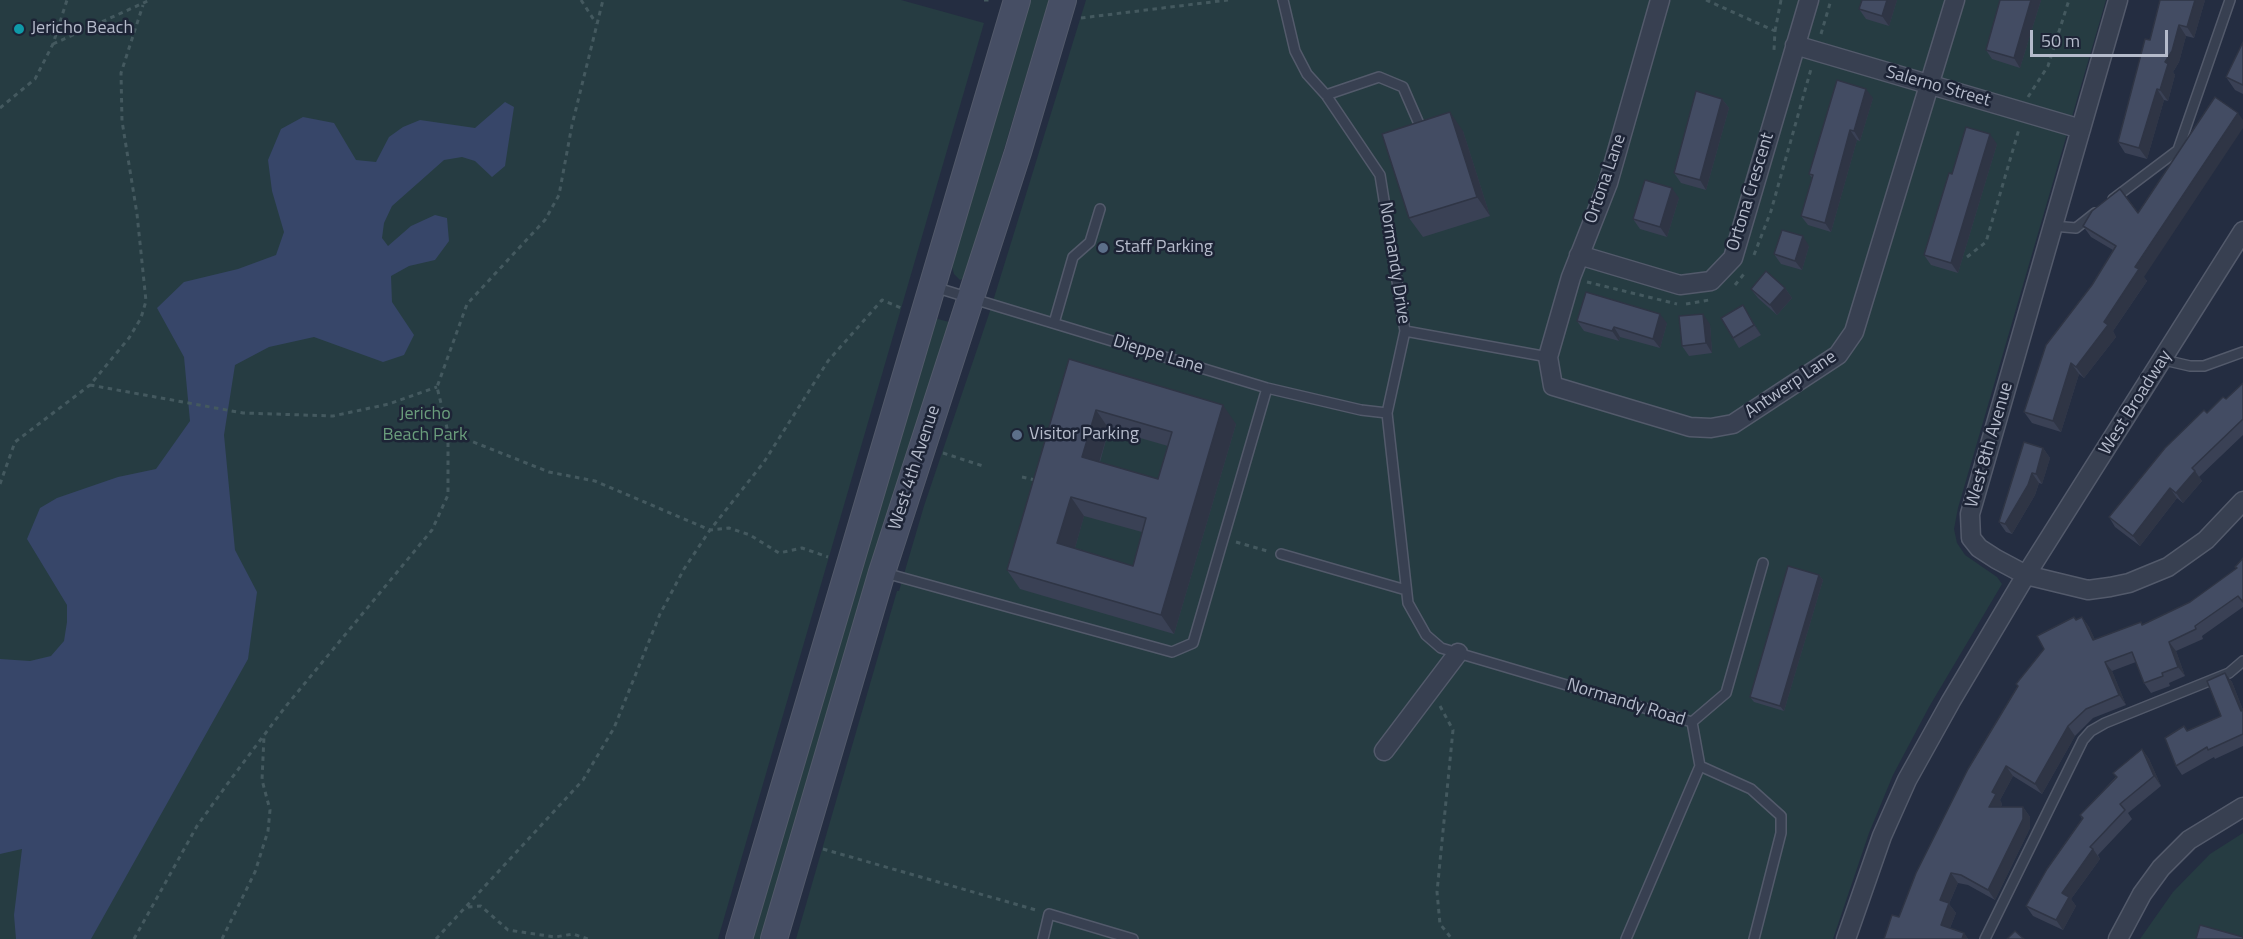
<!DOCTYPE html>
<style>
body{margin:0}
#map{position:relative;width:2243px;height:939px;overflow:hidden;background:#242d41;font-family:"Titillium Web",sans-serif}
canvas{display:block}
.scale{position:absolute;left:2030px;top:30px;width:138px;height:27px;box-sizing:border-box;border:3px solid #b5bbcb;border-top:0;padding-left:8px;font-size:18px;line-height:21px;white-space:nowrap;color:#b5bbcb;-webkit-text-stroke:4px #1d2436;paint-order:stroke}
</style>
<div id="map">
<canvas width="2243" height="939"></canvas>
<div class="scale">50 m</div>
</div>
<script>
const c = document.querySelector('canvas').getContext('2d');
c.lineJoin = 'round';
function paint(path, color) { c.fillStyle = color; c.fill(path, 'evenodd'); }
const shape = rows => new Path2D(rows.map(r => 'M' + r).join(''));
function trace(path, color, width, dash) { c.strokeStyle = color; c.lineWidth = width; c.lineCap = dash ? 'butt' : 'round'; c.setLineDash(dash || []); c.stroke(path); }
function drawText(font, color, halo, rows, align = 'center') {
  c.font = font + ' "Titillium Web",sans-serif'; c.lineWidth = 5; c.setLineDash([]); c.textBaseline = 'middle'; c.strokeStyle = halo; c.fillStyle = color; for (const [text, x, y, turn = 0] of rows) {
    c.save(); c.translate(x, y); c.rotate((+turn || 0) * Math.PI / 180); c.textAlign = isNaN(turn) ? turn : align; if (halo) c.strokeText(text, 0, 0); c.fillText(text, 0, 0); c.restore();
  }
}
const green = shape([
 [0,0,901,0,984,23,718,939,0,939],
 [1026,0,1049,0,965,278,960,280,954,274,950,259],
 [1086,0,2106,0,1958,508,1954,529,1957,543,1965,555,1997,577,2002,584,1929,707,1893,775,1869,833,1833,939,796,939,897,591,899,591,924,506,989,314],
 [934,318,949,322,761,939,747,939],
 [2243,833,2243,939,2140,939,2173,892,2210,854]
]);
const water = shape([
 [505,102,514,107,505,166,492,177,475,161,462,157,444,160,392,206,384,223,382,238,388,246,411,226,435,215,447,218,449,241,435,260,409,266,391,276,392,302,414,335,404,355,383,362,314,337,269,347,235,365,224,435,235,550,257,592,248,659,91,939,16,939,14,915,22,849,0,854,0,659,30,661,51,656,64,641,67,622,67,605,27,539,40,508,57,498,118,477,156,469,190,421,184,357,157,308,184,282,238,269,276,255,284,232,272,191,268,160,281,129,303,117,334,123,356,160,376,162,389,137,403,127,420,120,475,128]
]);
const path = shape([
 [581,0,596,23],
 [984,0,992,0],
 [1706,0,1775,31,1774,50],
 [1081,18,1228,0],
 [1775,31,1781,0],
 [1821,34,1831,0],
 [53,44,150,0],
 [2028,97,2048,66,2069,0],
 [0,108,35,79,53,44,67,0],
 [1754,255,1771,211,1811,69],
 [1967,257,1986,242,2019,129],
 [1587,282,1677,304],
 [1735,285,1744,274],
 [1686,304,1709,300],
 [90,385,243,413,333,416,389,404,437,387],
 [448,432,549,472,595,481,710,530,729,528,750,535,779,553,802,548,828,557],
 [943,453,983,466],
 [1022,477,1035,480],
 [0,484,15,442,90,385,129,338,141,318,146,301,137,214,122,121,121,73,143,5],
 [1236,542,1267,551],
 [1440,706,1453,730,1437,892,1440,924,1452,939],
 [823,849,1036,910],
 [468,907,481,906,508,930,555,937,573,934,588,939],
 [134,939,197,826,231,779,286,706,432,530,448,495,448,432,437,387,467,304,545,220,559,195,572,125,603,0],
 [222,939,255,872,268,831,270,810,262,780,264,736],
 [436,939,583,780,614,728,660,614,684,569,710,530,764,462,828,361,882,300,901,308]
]);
const service = shape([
 [1283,0,1295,51,1307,74,1326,95,1380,175,1405,331,1387,413,1408,603,1426,635,1441,648,1692,722],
 [1326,95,1379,77,1403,87,1423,133],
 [2113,199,2178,150,2230,0],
 [2053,226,2076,228,2095,213],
 [934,287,1267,388,1361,410,1387,413],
 [1054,323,1073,257,1090,242,1100,209],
 [1405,331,1548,357],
 [2164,360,2190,366,2204,366,2243,352],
 [1281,554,1406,590],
 [885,573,1172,652,1193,643,1267,388],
 [1692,722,1726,693,1763,563],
 [1700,766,1751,789,1781,816,1781,833,1754,939],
 [1043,939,1049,914,1133,939],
 [1626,939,1700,766,1692,722],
 [1985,939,2083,740,2091,731,2105,723,2229,673,2243,661]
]);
const minor = shape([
 [1660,0,1608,183,1571,277,1548,357,1553,386,1690,427,1711,428,1733,424,1838,355,1854,332,1955,0],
 [2118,0,1970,514,1971,538,1979,548,1996,559,2026,575,2088,590,2110,587,2129,583,2168,567,2206,540,2243,501],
 [1795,45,2081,129],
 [1579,255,1680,285,1711,281,1733,258,1809,0],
 [1384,751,1458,653],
 [1846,939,1882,836,1907,780,1951,701,2026,575,2243,231],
 [2118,939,2142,894,2161,868,2189,840,2243,807]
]);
const secondary = shape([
 [739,939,1017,0],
 [774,939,882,572,1018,152,1063,0]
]);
const wall = shape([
 [1897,0,1889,26,1866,19,1859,9],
 [2000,0,2041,0,2020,68,1992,59,1986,50],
 [2205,0,2194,38,2186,36,2179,62,2173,72,2175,75,2168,101,2164,100,2147,159,2125,153,2118,142,2150,40],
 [2243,42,2243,94,2235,90,2226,77],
 [1873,98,1860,141,1857,140,1831,232,1808,225,1801,216,1812,178,1809,174],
 [1722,99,1729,108,1706,190,1681,183,1674,173],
 [1463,131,1490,216,1423,237,1409,218],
 [1997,144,1958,273,1931,265,1924,255,1952,174],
 [1679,198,1667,237,1640,229,1633,219],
 [2092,211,2147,281,2113,331,2116,337,2084,378,2079,374,2061,432,2032,423,2024,412,2092,285,2113,250,2091,237,2083,226],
 [1809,246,1802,270,1781,264,1774,254],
 [1785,288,1792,298,1777,315,1758,298,1751,289],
 [1749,315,1761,335,1739,348,1733,338],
 [1577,321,1667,323,1660,348,1620,337,1619,341,1584,331],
 [1710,324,1712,353,1689,356,1682,346],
 [1069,359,1236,424,1174,634,1020,589,1007,570],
 [1109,429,1168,446,1158,479,1100,462],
 [1084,516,1142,532,1133,566,1075,548],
 [2243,383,2243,435,2199,477,2202,481,2183,503,2177,498,2140,546,2115,527,2109,517,2207,413,2226,399],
 [2043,448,2050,458,2042,484,2039,483,2035,495,2012,534,2006,532,1999,522],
 [2243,558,2243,607,2202,636,2203,639,2176,651,2185,676,2169,683,2170,686,2151,693,2144,683,2136,662,2112,671,2126,705,2093,718,2075,736,2042,794,2013,776,2000,800,2002,804,2001,807,2023,807,2030,817,2030,828,1995,900,1968,885,1958,883,1949,904,1956,913,1950,928,1964,933,1968,939,1884,939,1899,917,2018,687,2016,684,2076,620,2082,617,2089,627,2095,640,2143,624,2190,602,2236,569],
 [1819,575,1823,580,1784,711,1754,702,1750,697],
 [2225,673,2232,682,2243,710,2243,746,2215,759,2214,757,2182,775,2176,766,2184,726,2188,731,2221,716],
 [2142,749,2149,759,2161,786,2128,813,2132,819,2098,855,2100,859,2071,899,2076,906,2063,930,2033,916,2026,906,2082,819,2080,815]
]);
const shadedWall = shape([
 [1887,0,1897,0,1889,26,1882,16],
 [2031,0,2041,0,2020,68,2014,58],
 [2195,0,2205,0,2194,38,2187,27],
 [2179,25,2186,36,2179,62,2173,72,2175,75,2168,101,2160,90,2165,62],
 [1866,89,1873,98,1860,141,1854,131],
 [2157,89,2164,100,2147,159,2139,148],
 [1722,99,1729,108,1706,190,1700,180],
 [1450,112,1463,131,1490,216,1477,197],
 [2238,113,2243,120,2243,128,2144,277,2147,281,2113,331,2116,337,2084,378,2076,367,2135,267],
 [1850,130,1857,140,1831,232,1825,223],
 [1990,134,1997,144,1958,273,1951,263],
 [1672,188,1679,198,1667,237,1660,227],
 [1803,236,1809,246,1802,270,1795,261],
 [1785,288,1792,298,1777,315,1770,305],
 [1743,305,1761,335,1754,325],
 [1660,314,1667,323,1660,348,1653,339],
 [1703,314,1710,324,1712,353,1706,343],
 [1614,327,1620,337,1619,341,1612,331],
 [2071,363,2079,374,2061,432,2053,421],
 [1223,405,1236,424,1174,634,1161,615],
 [1096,410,1109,429,1095,476,1082,457],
 [2043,448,2050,458,2042,484,2036,474],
 [2195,471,2202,481,2183,503,2176,493],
 [2032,473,2039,483,2035,495,2012,534,2005,524],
 [2170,488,2177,498,2140,546,2133,536],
 [1071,497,1084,516,1071,562,1057,543],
 [1819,575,1823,580,1784,711,1780,706],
 [2082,617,2089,627,2100,650,2093,640],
 [2169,642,2176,651,2185,676,2178,667],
 [2105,662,2112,671,2126,705,2119,695],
 [2225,673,2232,682,2243,710,2241,711],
 [2068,726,2075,736,2042,794,2035,784],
 [2142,749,2149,759,2161,786,2154,776],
 [2006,766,2013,776,2000,800,2002,804,1995,817,1989,807,1992,792],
 [2023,807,2030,817,2030,828,1995,900,1988,890],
 [2093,849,2100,859,2071,899,2076,906,2063,930,2056,920,2062,893],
 [1951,873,1958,883,1949,904,1956,913,1947,935,1941,925,1940,900],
 [1964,933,1968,939,1962,939]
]);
const building = shape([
 [1862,0,1887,0,1882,16,1859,9,1862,0],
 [2000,0,2031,0,2014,58,1986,50,2000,0],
 [2160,0,2195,0,2187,27,2179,25,2172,51,2165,62,2168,64,2160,90,2157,89,2139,148,2118,142,2145,39,2150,40,2160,0],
 [2243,42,2243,85,2226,77,2243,42],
 [1837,80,1866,89,1854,131,1850,130,1825,223,1801,216,1813,175,1809,174,1837,80],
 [1696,91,1722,99,1700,180,1674,173,1696,91],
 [2215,97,2238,113,2135,267,2139,269,2104,322,2108,325,2076,367,2071,363,2053,421,2024,412,2046,345,2092,285,2116,246,2083,226,2092,211,2120,189,2138,213,2215,97],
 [1450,112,1477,197,1409,218,1382,134,1450,112],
 [1966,127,1990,134,1951,263,1924,255,1949,173,1952,174,1966,127],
 [1645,180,1672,188,1660,227,1633,219,1645,180],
 [1782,230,1803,236,1795,261,1774,254,1782,230],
 [1766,271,1785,288,1770,305,1751,289,1766,271],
 [1586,292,1660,314,1653,339,1614,327,1612,331,1577,321,1586,292],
 [1743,305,1754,325,1733,338,1721,318,1743,305],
 [1703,314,1706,343,1682,346,1679,316,1703,314],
 [1069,359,1223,405,1161,615,1007,570,1069,359],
 [1096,410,1172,432,1158,479,1082,457,1096,410],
 [1071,497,1146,518,1133,566,1057,543,1071,497],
 [2243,383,2243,419,2192,468,2195,471,2176,493,2170,488,2133,536,2109,517,2165,448,2204,410,2207,413,2223,397,2226,399,2243,383],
 [2024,442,2043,448,2036,474,2032,473,2028,485,2005,524,1999,522,2024,442],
 [2243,558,2243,602,2238,596,2195,626,2196,629,2169,642,2178,667,2162,673,2163,676,2144,683,2132,652,2105,662,2119,695,2086,709,2068,726,2035,784,2006,766,1992,792,1996,794,1989,807,2023,807,2023,819,1988,890,1961,875,1951,873,1940,900,1949,903,1941,925,1964,933,1962,939,1884,939,1892,915,1899,917,1916,873,1968,769,2018,686,2016,684,2044,649,2037,636,2074,617,2076,620,2082,617,2093,640,2141,622,2142,625,2190,602,2237,568,2235,567,2243,558],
 [1788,566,1819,575,1780,706,1750,697,1788,566],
 [2225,673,2241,711,2243,710,2243,734,2208,750,2207,747,2176,766,2165,738,2184,726,2187,731,2221,716,2207,681,2225,673],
 [2142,749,2154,776,2120,804,2125,810,2090,847,2093,849,2062,893,2069,897,2056,920,2026,906,2047,869,2083,818,2080,815,2117,777,2113,773,2142,749],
 [2200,925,2243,937,2243,939,2196,939,2200,925],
 [2015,931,2024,939,2007,939,2015,931]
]);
const markers = [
 [19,29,6,"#0f9aa8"],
 [1103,248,6,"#5c6f8a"],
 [1017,435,6,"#5c6f8a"]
];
const poiNames = [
 ["Jericho Beach",31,29],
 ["Staff Parking",1115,248],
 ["Visitor Parking",1029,435]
];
const streetNames = [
 ["Salerno Street",1938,87,16],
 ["Ortona Lane",1606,179,-71],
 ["Ortona Crescent",1751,192,-73],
 ["Normandy Drive",1394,263,81],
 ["Dieppe Lane",1158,355,17],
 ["Antwerp Lane",1791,385,-34],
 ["West Broadway",2136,403,-58],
 ["West 8th Avenue",1990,445,-74],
 ["West 4th Avenue",915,468,-72],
 ["Normandy Road",1626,703,17]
];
const parkNames = [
 ["Jericho",425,415],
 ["Beach Park",425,436]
];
paint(green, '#263c42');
paint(water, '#374669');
trace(service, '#535a6b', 12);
trace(minor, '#535a6b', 21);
trace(secondary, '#535a6b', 28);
trace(path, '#44595f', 3, [4.5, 4.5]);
trace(service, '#384051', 9);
trace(minor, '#384051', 18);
trace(secondary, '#464e64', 26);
paint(wall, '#3a4155');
paint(shadedWall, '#2f3545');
paint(building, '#434c63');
trace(building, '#2f3545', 1.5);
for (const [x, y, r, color] of markers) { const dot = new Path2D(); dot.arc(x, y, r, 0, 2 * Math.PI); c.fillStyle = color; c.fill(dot); trace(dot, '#1d2436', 2); }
drawText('18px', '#b5bbcb', '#1d2436', poiNames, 'left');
drawText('18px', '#b5bbcb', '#1d2436', streetNames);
drawText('18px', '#6a9d7c', '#1d2436', parkNames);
</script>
